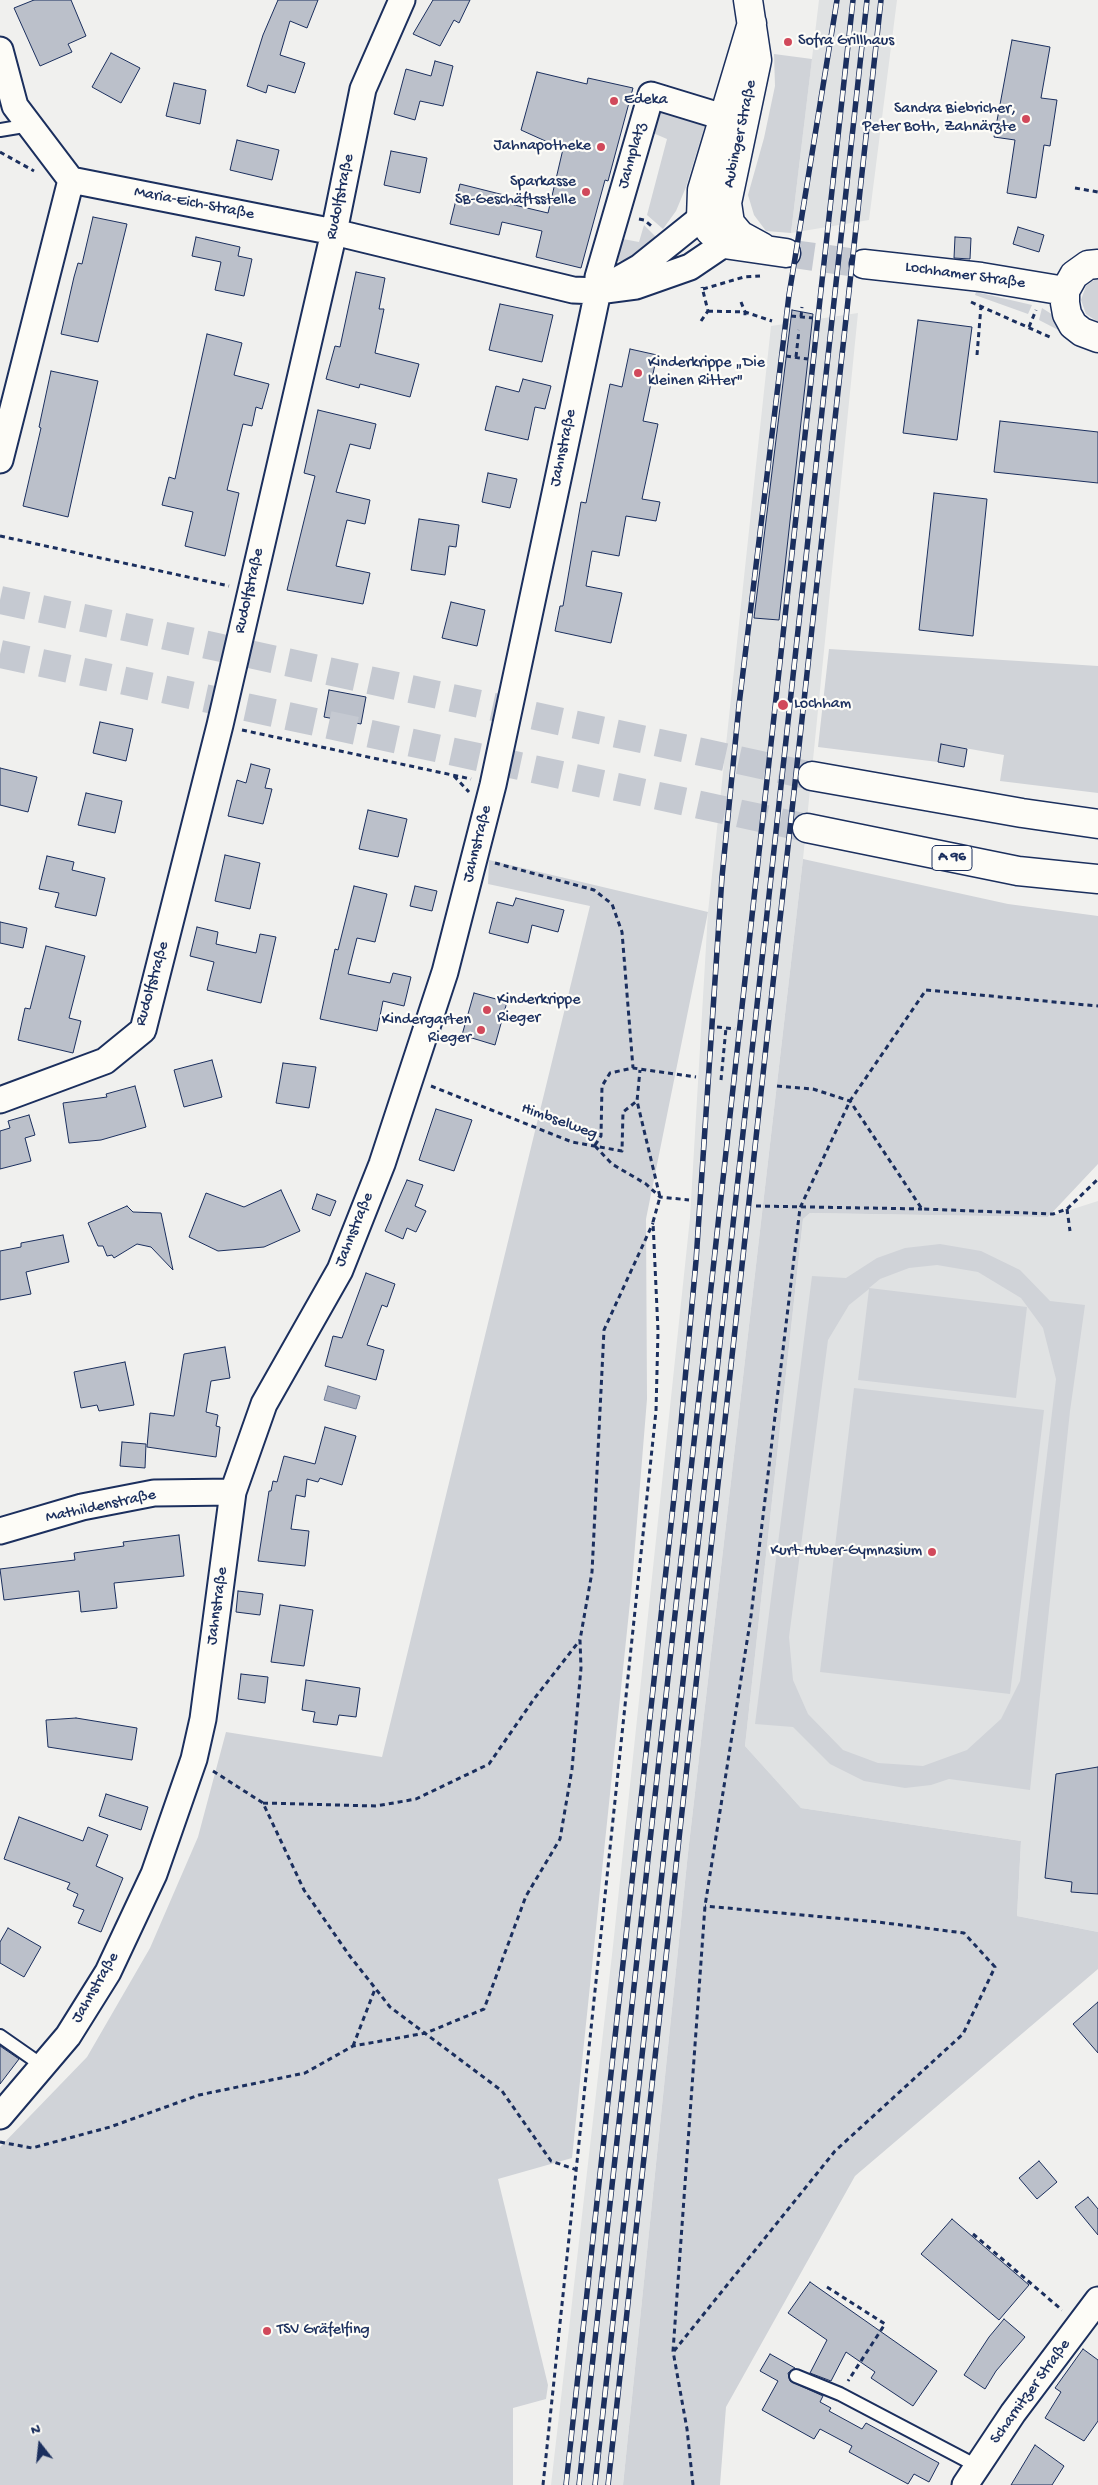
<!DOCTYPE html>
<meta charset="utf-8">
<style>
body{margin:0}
#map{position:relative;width:1098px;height:2485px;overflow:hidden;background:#f0f0ee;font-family:"Gochi Hand",sans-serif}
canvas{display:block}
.north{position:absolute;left:15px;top:2420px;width:50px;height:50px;-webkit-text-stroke:4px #fdfcf7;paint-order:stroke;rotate:344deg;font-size:14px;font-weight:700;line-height:20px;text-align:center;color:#1b2f5e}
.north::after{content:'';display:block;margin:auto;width:18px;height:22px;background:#1b2f5e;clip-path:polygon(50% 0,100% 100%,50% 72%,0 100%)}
</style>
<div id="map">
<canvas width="1098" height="2485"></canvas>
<div class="north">N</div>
</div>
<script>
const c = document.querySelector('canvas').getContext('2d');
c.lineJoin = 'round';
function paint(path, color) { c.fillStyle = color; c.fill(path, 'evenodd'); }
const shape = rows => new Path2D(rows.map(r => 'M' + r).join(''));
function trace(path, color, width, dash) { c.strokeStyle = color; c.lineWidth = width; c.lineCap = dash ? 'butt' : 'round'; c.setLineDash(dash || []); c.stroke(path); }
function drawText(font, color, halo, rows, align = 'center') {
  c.font = font + ' "Gochi Hand",sans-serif'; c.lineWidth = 4.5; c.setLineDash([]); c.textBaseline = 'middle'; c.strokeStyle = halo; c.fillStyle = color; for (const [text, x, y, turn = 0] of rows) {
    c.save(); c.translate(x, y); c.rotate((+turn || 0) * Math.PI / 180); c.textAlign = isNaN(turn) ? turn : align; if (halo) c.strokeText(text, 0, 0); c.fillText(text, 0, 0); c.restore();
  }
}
const built = shape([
 [819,0,897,0,869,220,791,233],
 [858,313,803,859,688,1853,623,2485,551,2485,613,1946,690,1218,708,912,771,326],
 [1098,1201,1098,1932,1017,1916,1021,1841,801,1808,745,1746,803,1219,810,1213,1048,1217]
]);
const green = shape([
 [774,54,812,59,791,233,766,231,754,215,748,195,764,138,775,86],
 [660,110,705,125,686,187,676,211,663,229,647,215,667,139,653,133],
 [644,225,657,238,637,255,621,261,613,261,617,242,623,239,639,242],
 [1098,277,1098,322,1086,314,1081,300,1086,286],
 [976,292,1032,305,1028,314,975,295],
 [1042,308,1061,320,1068,335,1039,320],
 [829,649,1098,666,1098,793,1000,781,1004,755,942,744,938,762,818,747],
 [803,859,1008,904,1098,916,1098,1164,1048,1217,810,1213,803,1219,745,1746,801,1808,1021,1841,1017,1916,1098,1932,1098,1969,855,2176,726,2407,720,2485,623,2485,688,1853],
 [489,860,708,912,646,1219,647,1399,632,1583,572,2158,498,2179,548,2385,546,2399,513,2408,513,2485,0,2485,0,2147,87,2057,150,1948,198,1837,226,1732,382,1757,590,906,488,884],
 [940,1244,981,1251,1020,1270,1050,1301,1085,1305,1070,1411,1030,1790,949,1779,931,1785,905,1788,864,1781,830,1764,793,1727,755,1724,812,1276,846,1278,877,1258,905,1248],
 [937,1265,978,1272,1021,1298,1043,1328,1056,1379,1020,1681,1001,1719,967,1750,923,1766,878,1763,843,1750,808,1714,793,1680,789,1637,828,1340,849,1305,869,1289,858,1380,1016,1398,1027,1307,869,1288,880,1279,909,1268],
 [854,1388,1044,1410,1010,1694,820,1672]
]);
const water = shape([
 [328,1386,360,1396,356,1409,324,1400,328,1386]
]);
const building = shape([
 [34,0,71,0,86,36,68,44,72,52,40,66,14,8,34,0],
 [278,0,318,0,307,28,290,21,280,55,305,63,295,93,268,85,266,93,247,86,263,35,278,0],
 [433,0,470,0,459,23,454,20,440,46,413,34,433,0],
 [1012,40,1050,47,1041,98,1057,100,1050,146,1044,145,1036,198,1007,193,1015,140,994,137,1012,40],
 [111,53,140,68,121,103,92,87,111,53],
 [435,61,453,66,443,106,420,101,415,120,394,114,406,69,431,76,435,61],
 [537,72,587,84,588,78,633,88,608,181,605,180,581,268,536,257,542,231,502,222,499,235,450,224,460,184,508,196,506,203,548,213,563,149,521,130,537,72],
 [174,83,206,90,200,124,166,116,174,83],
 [237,140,279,150,272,180,230,170,237,140],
 [391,151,427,158,420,193,384,185,391,151],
 [93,217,127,224,98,342,61,334,74,277,78,263,82,264,93,217],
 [1018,227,1044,235,1039,252,1013,244,1018,227],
 [196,237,240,247,238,256,252,259,244,296,215,290,221,262,192,256,196,237],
 [955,237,971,238,970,259,954,258,955,237],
 [356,272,385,278,379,309,384,309,375,353,419,364,410,397,360,384,359,388,326,379,335,346,340,347,356,272],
 [500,304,553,315,542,362,489,350,500,304],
 [792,310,813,314,779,620,754,618,792,310],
 [918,320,972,327,957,440,903,433,918,320],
 [207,334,242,343,234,375,269,384,262,409,256,407,252,426,243,424,227,490,239,493,225,556,185,546,193,512,162,505,169,477,175,479,207,334],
 [630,349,657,355,643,421,658,424,642,499,660,502,656,521,626,516,619,556,592,551,586,586,622,593,611,643,555,631,560,606,563,606,581,502,586,503,610,384,622,387,630,349],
 [51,371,98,381,68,517,23,506,41,428,39,427,51,371],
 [523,379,551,386,545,409,535,407,528,440,485,430,496,386,519,392,523,379],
 [318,410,376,424,370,449,350,444,336,492,370,500,365,524,347,520,336,566,370,573,363,604,287,590,315,476,304,473,318,410],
 [1000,421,1098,432,1098,483,994,472,1000,421],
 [488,473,517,479,510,508,482,502,488,473],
 [934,493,987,499,973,636,919,630,934,493],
 [419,519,459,525,456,547,449,546,445,575,411,570,419,519],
 [451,602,485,610,477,646,442,638,451,602],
 [329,690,366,697,361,724,324,717,329,690],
 [100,722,133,729,126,761,93,753,100,722],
 [941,744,967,749,964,767,938,762,941,744],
 [251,764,270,769,265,788,272,789,263,824,228,816,237,780,246,783,251,764],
 [0,768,37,777,28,812,0,805,0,768],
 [86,793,122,801,115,833,78,825,86,793],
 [368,810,407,819,398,857,359,849,368,810],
 [225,855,260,863,250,909,215,901,225,855],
 [47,856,74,862,72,870,105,878,96,916,55,907,59,893,39,889,47,856],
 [354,886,387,894,375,942,357,938,348,974,390,983,393,973,411,977,404,1006,383,1001,377,1031,320,1019,335,949,338,950,354,886],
 [415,886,437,891,432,911,410,906,415,886],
 [516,898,564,910,558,932,532,925,528,943,489,933,497,902,513,906,516,898],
 [0,922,27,928,23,948,0,943,0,922],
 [197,927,218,932,216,944,256,953,260,934,276,937,261,1003,207,990,214,962,190,956,197,927],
 [46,946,85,956,69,1018,81,1021,73,1053,18,1040,25,1008,30,1009,46,946],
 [474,993,507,1002,495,1045,462,1035,474,993],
 [212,1060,222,1097,184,1107,174,1070,212,1060],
 [283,1063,316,1067,309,1108,276,1103,283,1063],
 [135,1086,146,1127,101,1140,69,1143,63,1103,107,1097,106,1094,135,1086],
 [436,1109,472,1120,454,1171,419,1160,436,1109],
 [29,1115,35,1135,25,1138,31,1161,0,1169,0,1131,10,1128,8,1121,29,1115],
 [407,1180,423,1185,415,1206,426,1211,416,1232,407,1228,403,1239,385,1231,407,1180],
 [281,1190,300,1231,264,1247,218,1251,189,1237,206,1193,244,1207,281,1190],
 [317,1194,336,1201,330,1216,312,1209,317,1194],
 [127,1206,133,1212,161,1213,173,1270,151,1247,137,1244,114,1258,112,1255,107,1256,103,1246,98,1246,88,1223,127,1206],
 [63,1235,69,1262,26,1272,31,1294,0,1300,0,1251,21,1247,21,1243,63,1235],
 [366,1273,395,1284,387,1307,382,1305,367,1345,384,1350,376,1380,325,1366,333,1336,342,1338,366,1273],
 [225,1347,230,1378,211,1381,206,1412,218,1415,216,1426,220,1427,216,1457,147,1447,150,1413,174,1416,184,1354,225,1347],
 [125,1362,134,1405,99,1411,97,1405,81,1408,74,1372,125,1362],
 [325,1427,356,1436,342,1485,320,1478,318,1482,307,1479,305,1497,296,1495,291,1529,309,1531,305,1566,258,1561,269,1491,271,1491,273,1481,277,1482,284,1456,315,1464,325,1427],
 [122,1442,146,1444,145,1468,120,1466,122,1442],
 [179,1535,184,1576,114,1583,117,1608,81,1612,79,1591,4,1600,0,1569,75,1560,74,1553,124,1546,123,1542,179,1535],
 [238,1591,263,1594,260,1615,236,1612,238,1591],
 [280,1605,313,1610,304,1666,271,1662,280,1605],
 [241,1674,268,1677,265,1703,238,1699,241,1674],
 [306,1680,360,1688,356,1717,339,1715,337,1725,313,1722,315,1712,302,1710,306,1680],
 [76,1718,137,1728,132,1760,48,1747,46,1720,76,1718],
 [1098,1767,1098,1894,1071,1892,1072,1882,1045,1878,1056,1774,1098,1767],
 [106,1794,148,1807,141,1830,99,1816,106,1794],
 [19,1817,83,1841,88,1827,108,1835,96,1866,123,1878,101,1932,78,1923,84,1910,73,1906,78,1894,67,1889,70,1883,4,1859,19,1817],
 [8,1928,41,1947,24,1977,0,1963,0,1942,8,1928],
 [1098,2002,1098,2053,1073,2024,1098,2002],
 [0,2046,19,2059,0,2084,0,2046],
 [1039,2161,1057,2182,1037,2199,1019,2178,1039,2161],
 [1088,2197,1098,2209,1098,2235,1075,2207,1088,2197],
 [952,2219,1029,2285,999,2320,921,2254,952,2219],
 [810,2282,937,2371,913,2406,871,2378,875,2372,846,2352,831,2381,810,2373,827,2340,788,2313,810,2282],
 [1004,2319,1025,2337,996,2371,985,2389,964,2375,989,2337,1004,2319],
 [1083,2349,1098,2360,1098,2421,1084,2441,1045,2418,1061,2392,1055,2388,1083,2349],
 [770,2354,795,2368,788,2373,790,2381,823,2396,820,2402,831,2408,829,2411,862,2429,866,2423,939,2463,929,2482,914,2474,908,2484,849,2452,852,2446,820,2429,814,2439,762,2410,778,2381,760,2371,770,2354],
 [1035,2445,1064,2466,1052,2485,1011,2485,1035,2445]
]);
const secondaryTunnel = shape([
 [786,253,864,264]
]);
const highwayTunnel = shape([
 [0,600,812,776],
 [0,654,807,828]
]);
const path = shape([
 [0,152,34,171],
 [1075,188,1098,192],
 [639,219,644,220,654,228],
 [703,289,744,277,760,276],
 [741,302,745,312,745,317],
 [971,302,1052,338],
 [708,311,745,312,772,321],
 [791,316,813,318],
 [801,317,802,307],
 [701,321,708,311,702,287],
 [1029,327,1036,310],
 [977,355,981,306],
 [786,356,808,359],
 [796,357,799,330],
 [0,536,229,586],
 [242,730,471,779],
 [454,776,469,792],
 [495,863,594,890,612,904,622,932,633,1068],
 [717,1027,735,1029],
 [721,1080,726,1028],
 [431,1086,572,1142,622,1151,623,1112,637,1101],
 [777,1086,813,1089,850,1101,922,1209,1053,1214,1067,1209,1098,1179],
 [595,1145,601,1136,602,1086,610,1073,633,1068,696,1077],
 [595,1146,612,1164,646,1184,660,1197,689,1200],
 [756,1206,922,1209],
 [1067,1209,1070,1231],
 [213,1771,263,1803,304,1890,349,1955,390,2007,502,2091,551,2161,577,2170],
 [263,1803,376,1806,416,1799,489,1764,534,1699,580,1640],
 [353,2046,375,1989],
 [0,2142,32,2148,110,2127,199,2095,305,2073,353,2046,426,2033,484,2009,526,1896,560,1839,572,1769,581,1668,580,1640,592,1572,604,1330,653,1223],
 [973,2234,1062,2310],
 [827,2287,885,2324,848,2381],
 [674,2351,835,2151,963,2034,995,1967,964,1933,878,1922,705,1906],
 [543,2485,656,1411,658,1331,653,1222,660,1197,637,1101,640,1070],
 [693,2485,687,2429,673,2351,705,1906,751,1616,800,1208,850,1101,926,990,1098,1006]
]);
const lane = shape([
 [0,130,30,125],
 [0,2036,43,2066],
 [796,2376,840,2394,977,2466]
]);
const street = shape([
 [0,50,15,106,71,180],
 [0,460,71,180,334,232,573,290,598,291,636,286,690,267,724,244,730,223,701,218,640,267,598,291],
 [0,1100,105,1061,143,1030,220,725,334,232,363,89,402,0],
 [0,1531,82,1507,154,1493,233,1492],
 [0,2116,68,2036,108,1972,154,1874,194,1759,203,1719,233,1492,264,1404,340,1270,382,1164,445,972,493,785,598,291,598,277,651,95,723,117],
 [965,2485,1013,2413,1098,2300]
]);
const secondary = shape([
 [748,0,757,60,727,203,730,223,740,235,762,247],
 [752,23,702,190,701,218,710,231,724,244,786,253],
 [864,264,981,277,1065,291],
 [1098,264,1088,265,1074,275,1065,291,1065,303,1067,314,1073,325,1082,332,1098,338]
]);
const highway = shape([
 [812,776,1022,813,1098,824],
 [807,828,1018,871,1098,879]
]);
const rail = shape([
 [566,2485,675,1488,696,1261,722,877,739,705,789,295,837,0],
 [579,2485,853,0],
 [595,2485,867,0],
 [608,2485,881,0]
]);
const markers = [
 [788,42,5,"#d1495b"],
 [614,101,5,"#d1495b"],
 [1026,119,5,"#d1495b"],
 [601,147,5,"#d1495b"],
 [586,192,5,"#d1495b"],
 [638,373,5,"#d1495b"],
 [783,705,6,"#d1495b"],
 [487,1010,5,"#d1495b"],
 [481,1030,5,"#d1495b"],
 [932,1552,5,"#d1495b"],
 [267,2331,5,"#d1495b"]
];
const shields = [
 [952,858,40]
];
const shieldNames = [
 ["A 96",952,858]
];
const poiNames = [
 ["Sofra Grillhaus",798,42],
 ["Edeka",624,101],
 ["Sandra Biebricher,",1016,110,"right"],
 ["Peter Both, Zahnärzte",1016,128,"right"],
 ["Jahnapotheke",591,147,"right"],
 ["Sparkasse",576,183,"right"],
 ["SB-Geschäftsstelle",576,201,"right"],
 ["Kinderkrippe „Die",648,364],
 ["kleinen Ritter\"",648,382],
 ["Lochham",794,705],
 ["Kinderkrippe",497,1001],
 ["Rieger",497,1019],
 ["Kindergarten",471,1021,"right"],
 ["Rieger",471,1039,"right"],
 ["Kurt-Huber-Gymnasium",922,1552,"right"],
 ["TSV Gräfelfing",277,2331]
];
const streetNames = [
 ["Aubinger Straße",741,134,-78],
 ["Jahnplatz",633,156,-74],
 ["Rudolfstraße",341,197,-78],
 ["Maria-Eich-Straße",194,204,11],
 ["Lochhamer Straße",965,276,8],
 ["Jahnstraße",564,448,-78],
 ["Rudolfstraße",250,591,-77],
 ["Jahnstraße",478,844,-76],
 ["Rudolfstraße",153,984,-74],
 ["Himbselweg",559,1122,20],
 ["Jahnstraße",355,1230,-68],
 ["Mathildenstraße",101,1507,-12],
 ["Jahnstraße",218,1606,-82],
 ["Jahnstraße",96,1988,-60],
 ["Scharnitzer Straße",1031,2392,-54]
];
paint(built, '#e0e2e3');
paint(green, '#d0d3d8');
paint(water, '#a7adbd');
trace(water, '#6f7b97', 1);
paint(building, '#bbc0ca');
trace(building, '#1b2f5e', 1);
trace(secondaryTunnel, '#c5c9d1', 28, [28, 14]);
trace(highwayTunnel, '#c5c9d1', 28, [28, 14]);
trace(lane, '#1b2f5e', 16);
trace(street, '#1b2f5e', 29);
trace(secondary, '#1b2f5e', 31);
trace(highway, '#1b2f5e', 31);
trace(path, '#1b2f5e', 3, [5, 4]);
trace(lane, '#fdfcf7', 12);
trace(street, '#fdfcf7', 25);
trace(secondary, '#fdfcf7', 28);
trace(highway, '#fdfcf7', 28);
trace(rail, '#1b2f5e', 5.5);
trace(rail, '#fdfcf7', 4, [11]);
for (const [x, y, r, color] of markers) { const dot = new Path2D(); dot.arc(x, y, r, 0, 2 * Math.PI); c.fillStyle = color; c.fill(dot); trace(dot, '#fdfcf7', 2); }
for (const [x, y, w] of shields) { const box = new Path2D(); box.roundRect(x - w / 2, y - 12.5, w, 25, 4); c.fillStyle = '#fdfcf7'; c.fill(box); trace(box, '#1b2f5e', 1); }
drawText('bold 15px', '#1b2f5e', null, shieldNames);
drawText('16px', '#1b2f5e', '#fdfcf7', poiNames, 'left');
drawText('16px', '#1b2f5e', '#fdfcf7', streetNames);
</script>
